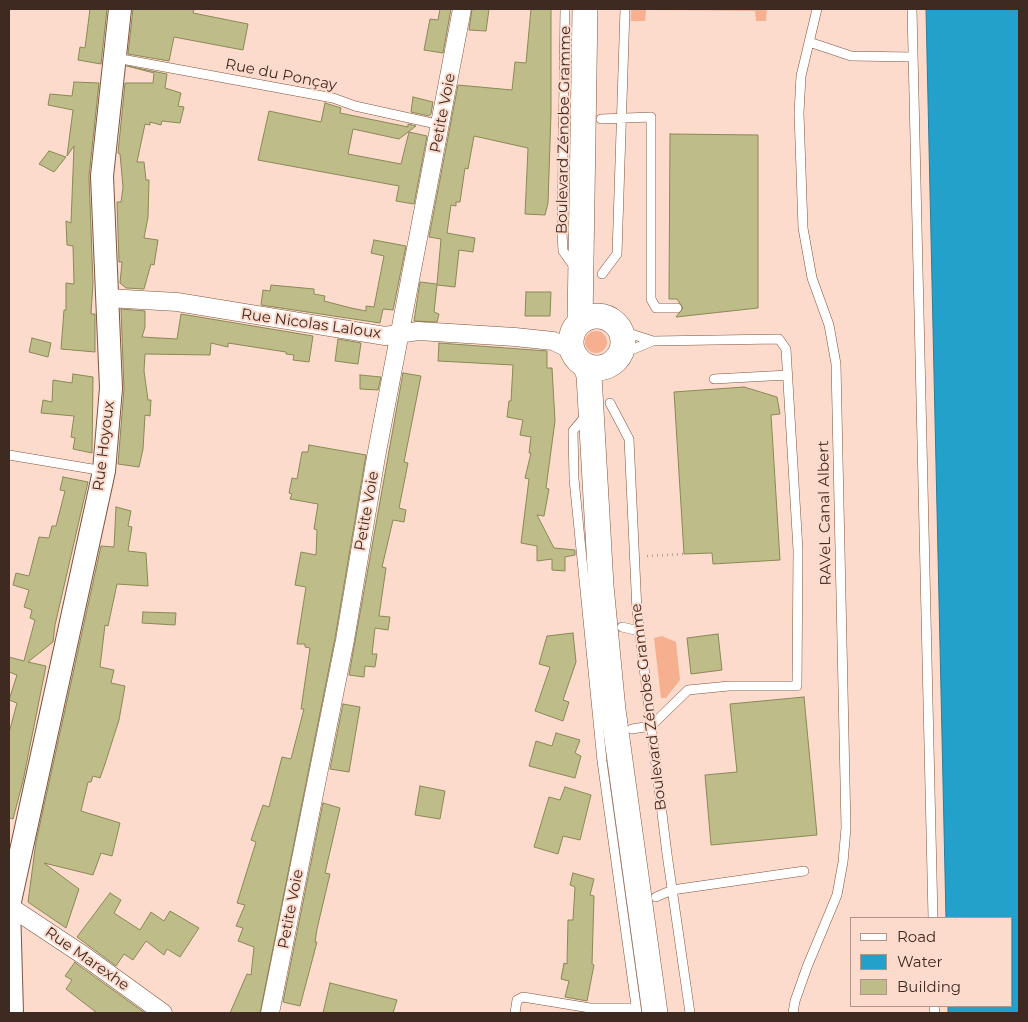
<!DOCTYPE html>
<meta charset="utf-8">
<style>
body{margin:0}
#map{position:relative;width:1028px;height:1022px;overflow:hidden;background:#fcdbcc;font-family:Montserrat,sans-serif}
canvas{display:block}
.frame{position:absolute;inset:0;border:10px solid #3f2a21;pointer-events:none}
.legend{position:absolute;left:850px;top:917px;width:162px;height:90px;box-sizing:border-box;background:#fcdbcc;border:1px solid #b09488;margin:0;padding:6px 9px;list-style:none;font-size:15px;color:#3f2a21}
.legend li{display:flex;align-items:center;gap:10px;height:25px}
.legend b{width:25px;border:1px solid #b09488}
</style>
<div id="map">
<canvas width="1028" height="1022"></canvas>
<div class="frame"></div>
<ul class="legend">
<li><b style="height:6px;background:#fff"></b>Road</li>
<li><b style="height:14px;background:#24a1ca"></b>Water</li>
<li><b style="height:14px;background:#bebc88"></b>Building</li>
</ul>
</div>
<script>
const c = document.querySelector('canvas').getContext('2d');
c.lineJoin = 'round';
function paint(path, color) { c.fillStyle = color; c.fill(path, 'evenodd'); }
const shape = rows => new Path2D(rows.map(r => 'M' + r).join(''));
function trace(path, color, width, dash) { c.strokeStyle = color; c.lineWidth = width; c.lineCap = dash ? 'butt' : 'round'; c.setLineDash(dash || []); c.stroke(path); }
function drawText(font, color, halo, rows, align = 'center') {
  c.font = font + ' Montserrat,sans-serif'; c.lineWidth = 4; c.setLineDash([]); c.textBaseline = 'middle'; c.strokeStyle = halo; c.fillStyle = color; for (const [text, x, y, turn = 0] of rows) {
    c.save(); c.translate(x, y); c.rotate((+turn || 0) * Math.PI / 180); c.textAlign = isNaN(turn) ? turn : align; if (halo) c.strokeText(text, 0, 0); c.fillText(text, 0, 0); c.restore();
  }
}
const green = shape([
 [631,9,767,9,766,21,756,21,755,11,646,10,645,21,631,21],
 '585 342a11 11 0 1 1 22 0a11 11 0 1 1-22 0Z',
 [662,636,676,642,680,680,666,698,661,698,654,638]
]);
const water = shape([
 [926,9,1019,9,1019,1013,948,1013,948,1006,1012,1006,1012,918,946,918,926,9]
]);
const building = shape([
 [90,9,107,9,101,64,78,60,80,47,85,48,90,9],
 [133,9,194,9,193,13,248,24,243,50,174,37,169,61,128,54,133,9],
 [440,9,451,9,443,53,424,50,430,19,438,20,440,9],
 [472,9,489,9,486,31,469,30,472,9],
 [531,9,551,9,551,113,548,203,545,215,525,214,528,148,474,136,468,169,465,168,460,202,456,202,456,206,451,205,447,233,475,238,473,252,459,250,455,287,437,285,434,312,439,314,437,322,414,321,420,282,437,284,441,239,429,237,458,85,512,90,515,62,526,63,531,9],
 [127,66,167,74,165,88,181,93,178,106,184,107,180,123,162,121,161,125,150,122,150,125,145,124,137,162,144,162,146,180,149,180,148,217,144,238,158,240,154,265,151,264,144,289,126,288,120,283,122,262,119,262,117,202,121,202,123,187,120,154,118,153,125,83,153,83,154,73,127,66],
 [74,82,99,83,89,176,93,283,91,314,95,314,95,352,61,349,64,310,66,310,66,283,74,284,73,246,67,245,66,221,71,223,74,146,67,156,73,110,48,105,50,94,72,96,74,82],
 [413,97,433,102,431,114,429,116,411,112,413,97],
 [325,103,341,108,340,113,408,127,408,124,416,126,399,139,353,129,348,154,401,164,409,132,427,136,414,204,396,201,399,186,258,160,269,111,321,122,325,103],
 [670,134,758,135,758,308,676,317,683,308,677,299,669,299,670,134],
 [49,151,66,157,54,172,39,164,49,151],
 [374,240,406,246,393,310,383,309,380,323,261,305,263,290,270,291,271,285,314,289,314,294,325,296,324,301,351,308,366,311,366,306,374,307,384,256,371,253,374,240],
 [526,292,551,292,550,316,525,316,526,292],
 [121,309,145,311,145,327,142,337,177,339,181,314,313,336,309,362,293,360,294,355,286,354,286,352,228,343,228,347,211,343,210,355,145,354,144,371,148,400,151,400,150,416,145,415,143,449,139,467,118,464,124,389,121,309],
 [32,338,51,343,48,357,29,352,32,338],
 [338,339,361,343,358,364,335,361,338,339],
 [439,343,547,351,547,368,552,368,555,421,546,488,549,489,544,516,537,515,554,548,575,550,575,555,565,557,565,571,552,570,552,559,537,561,537,546,521,543,529,479,525,478,531,453,529,453,531,437,520,435,523,420,507,417,509,401,511,401,513,365,438,361,439,343],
 [403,373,421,376,404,462,408,463,399,508,406,510,404,522,393,520,382,567,386,568,379,616,390,617,388,630,375,628,372,654,377,654,375,667,365,666,364,677,349,675,403,373],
 [73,374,93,377,92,453,73,449,75,438,71,437,74,416,41,413,43,400,52,402,53,380,72,383,73,374],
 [360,375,381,377,378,390,360,389,360,375],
 [744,387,777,397,780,414,771,415,780,560,713,564,712,553,684,554,674,392,744,387],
 [309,445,366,455,335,638,260,1013,230,1013,247,974,251,975,254,947,238,941,243,928,236,926,245,905,237,903,256,842,251,840,263,805,269,807,282,757,291,759,304,709,301,709,310,648,305,647,305,644,297,644,306,587,295,585,301,552,316,555,317,530,314,529,318,504,290,499,292,494,289,493,292,478,297,479,302,452,308,452,309,445],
 [63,477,88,482,55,625,53,642,28,662,46,666,23,781,13,819,9,818,9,733,17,703,9,700,17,675,9,672,9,657,24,661,35,620,30,618,32,610,24,607,29,590,13,585,16,573,29,576,39,537,49,538,52,526,56,526,65,491,60,490,63,477],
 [116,507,131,511,128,526,132,527,128,551,146,553,148,586,117,584,108,626,105,625,100,667,114,670,111,683,125,686,119,720,105,764,100,778,93,776,91,782,88,782,81,811,120,823,112,856,101,853,93,875,44,863,79,889,66,928,28,902,36,842,101,546,114,547,116,507],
 [143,612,176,613,175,625,142,623,143,612],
 [573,633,576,662,563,700,569,702,563,721,535,711,550,667,539,664,547,636,573,633],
 [718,634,722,670,691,674,687,638,718,634],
 [804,697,817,835,711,845,705,775,737,772,730,704,804,697],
 [343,704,360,707,349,772,330,769,343,704],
 [556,733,580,740,575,753,581,756,575,778,529,766,536,741,552,746,556,733],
 [420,786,445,791,440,819,415,815,420,786],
 [565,787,591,795,580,840,563,836,558,854,534,847,549,797,560,800,565,787],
 [323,803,340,808,325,873,330,874,317,929,315,942,317,942,300,1006,283,1002,323,803],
 [573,873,594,879,590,895,594,896,592,964,594,965,587,1001,565,997,569,981,561,979,564,963,567,964,568,920,573,920,575,887,570,885,573,873],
 [110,893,121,900,114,913,140,930,151,912,164,921,170,911,199,928,180,957,167,949,164,955,146,941,133,960,124,954,116,966,77,937,110,893],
 [75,962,77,964,145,1013,97,1013,66,989,72,980,65,976,75,962],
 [330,983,397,1000,393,1013,323,1013,330,983]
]);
const path = shape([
 [647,556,684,554]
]);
const service = shape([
 [565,9,562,233,563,251,576,269],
 [912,9,933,918],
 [809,42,851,56,913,57],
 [116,58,333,98,355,106,441,125],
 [601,119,651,117,651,299,656,308,677,308],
 [602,274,617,254,625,9],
 [619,330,653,341,779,339,786,349,798,550,797,686,729,686,688,690,651,726,632,729],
 [619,355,653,341],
 [714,379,788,375],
 [610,403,629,439,637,611,667,854,690,1013],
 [587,414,573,431,574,479,602,761,637,1013],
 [9,455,104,471],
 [622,627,639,631],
 [656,897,672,890,804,871],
 [934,1006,935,1013],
 [515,1013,517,1000,523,997,590,1008,636,1008],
 [793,1013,795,1001,807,967,837,895,843,862,846,828,836,364,829,325,812,278,803,228,799,113,801,76,817,9]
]);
const minor = shape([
 [107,298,177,302,385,336,418,331,515,337,553,341,572,350],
 [9,906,83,955,163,1013],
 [270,1013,345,640,376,457,462,9]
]);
const tertiary = shape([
 [12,1013,9,906,104,471,111,388,102,176,120,9]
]);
const secondary = shape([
 '571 342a26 26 0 1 1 52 0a26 26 0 1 1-52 0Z',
 [580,322,585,9],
 [585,365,589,375,601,586,613,710,655,1013]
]);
const streetNames = [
 ["Rue du Ponçay",281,75,11],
 ["Petite Voie",443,113,-79],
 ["Boulevard Zénobe Gramme",564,130,-89],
 ["Rue Nicolas Laloux",311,324,8],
 ["Rue Hoyoux",104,446,-83],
 ["Petite Voie",367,511,-80],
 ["RAVeL Canal Albert",825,513,-91],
 ["Boulevard Zénobe Gramme",649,707,-97],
 ["Petite Voie",291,909,-79],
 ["Rue Marexhe",87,959,35]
];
paint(green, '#f6b090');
paint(water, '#24a1ca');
trace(water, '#2c7d97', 1);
paint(building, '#bebc88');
trace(building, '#8a8856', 1);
trace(service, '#80533d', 10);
trace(minor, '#80533d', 19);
trace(tertiary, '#80533d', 24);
trace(secondary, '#80533d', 26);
trace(path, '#b99c8f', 2.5, [1, 4]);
trace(service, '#fff', 9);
trace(minor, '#fff', 18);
trace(tertiary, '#fff', 22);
trace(secondary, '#fff', 25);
drawText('15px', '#3f2a21', '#fcdbcc', streetNames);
</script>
